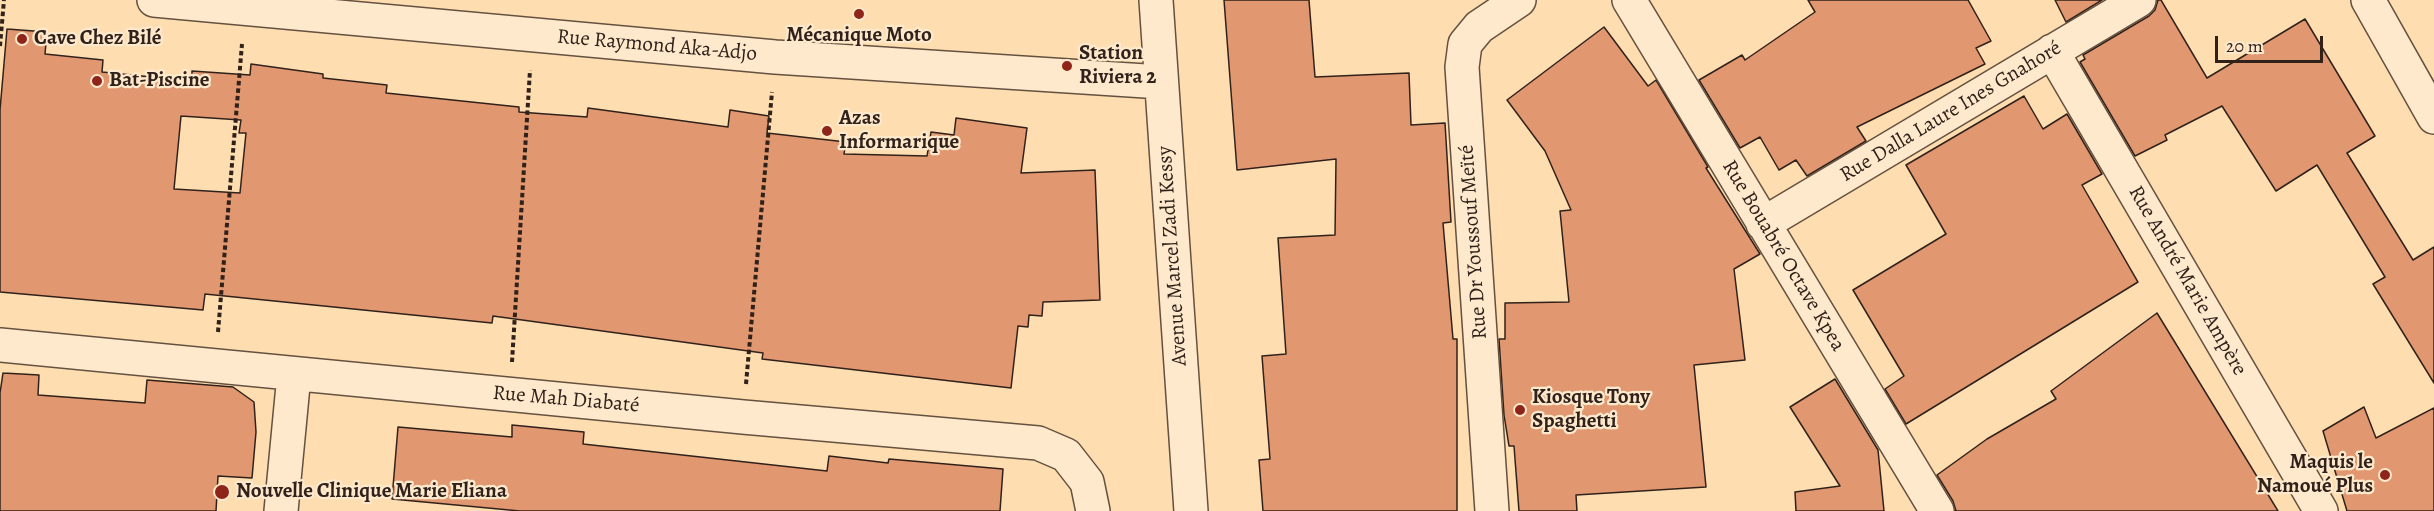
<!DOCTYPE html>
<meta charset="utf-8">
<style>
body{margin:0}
#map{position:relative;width:2434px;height:511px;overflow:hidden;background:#feddb0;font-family:Alegreya,serif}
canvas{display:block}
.scale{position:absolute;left:2215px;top:36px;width:108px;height:27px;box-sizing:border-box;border:3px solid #30221b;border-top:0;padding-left:8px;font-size:18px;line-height:21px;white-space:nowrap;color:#30221b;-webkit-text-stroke:4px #fee9cc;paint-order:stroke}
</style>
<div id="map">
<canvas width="2434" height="511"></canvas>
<div class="scale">20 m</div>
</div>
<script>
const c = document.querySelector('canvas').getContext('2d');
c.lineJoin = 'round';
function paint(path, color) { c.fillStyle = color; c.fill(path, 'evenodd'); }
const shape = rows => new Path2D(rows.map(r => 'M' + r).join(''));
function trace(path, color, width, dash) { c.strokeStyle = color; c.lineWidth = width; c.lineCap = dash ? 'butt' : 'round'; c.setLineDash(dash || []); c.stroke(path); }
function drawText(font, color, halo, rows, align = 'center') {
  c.font = font + ' Alegreya,serif'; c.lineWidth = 4.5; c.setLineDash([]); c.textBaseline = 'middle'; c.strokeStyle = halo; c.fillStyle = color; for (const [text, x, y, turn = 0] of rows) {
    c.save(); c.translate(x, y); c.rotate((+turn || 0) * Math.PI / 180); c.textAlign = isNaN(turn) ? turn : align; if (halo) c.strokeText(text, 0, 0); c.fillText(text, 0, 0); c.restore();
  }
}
const building = shape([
 [1224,0,1309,0,1315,77,1409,73,1411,125,1445,123,1451,222,1443,223,1453,339,1457,339,1457,511,1263,511,1259,460,1270,459,1262,356,1286,354,1278,238,1335,235,1336,159,1237,170,1224,0],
 [1808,0,1968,0,1991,41,1976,48,1985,64,1857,127,1866,141,1807,176,1796,160,1779,170,1760,137,1740,148,1699,80,1742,55,1745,60,1815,12,1808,0],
 [2055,0,2102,0,2066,22,2055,0],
 [2158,0,2161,0,2207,78,2305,19,2375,136,2347,153,2413,260,2434,247,2434,383,2373,284,2385,277,2317,165,2276,191,2222,106,2165,135,2167,140,2135,156,2080,62,2085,59,2083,55,2149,16,2155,10,2158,0],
 [1604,27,1648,86,1656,80,1708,167,1706,168,1760,254,1734,269,1745,360,1694,365,1706,487,1576,495,1577,511,1519,511,1514,446,1509,446,1504,415,1499,339,1505,339,1505,303,1569,302,1560,211,1571,210,1545,151,1507,100,1604,27],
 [7,29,47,32,45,54,103,60,102,72,192,81,192,71,250,75,251,64,323,74,323,78,387,85,386,93,519,107,519,112,587,117,588,108,728,127,730,110,769,116,767,133,846,142,844,154,927,156,931,132,954,135,956,118,1027,128,1021,173,1095,170,1100,300,1043,302,1042,316,1029,315,1028,327,1018,326,1011,388,762,359,763,353,493,316,492,323,205,294,203,310,0,292,0,110,7,29],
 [181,116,241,120,239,133,246,133,240,193,174,189,181,116],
 [2024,96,2043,129,2067,114,2102,174,2082,185,2138,282,1906,424,1885,389,1904,376,1853,290,1946,234,1906,165,2024,96],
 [2157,313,2278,511,1956,511,1953,501,1937,475,1987,439,2056,399,2051,391,2157,313],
 [3,373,39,375,38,395,145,403,147,380,233,387,254,402,256,432,252,478,218,476,216,511,0,511,0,393,3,373],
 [1835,379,1878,450,1884,511,1796,511,1795,492,1840,486,1790,407,1835,379],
 [2364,407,2376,438,2434,408,2434,511,2347,511,2323,431,2364,407],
 [512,425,584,432,583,444,827,471,829,456,888,463,889,459,1003,469,1000,511,520,511,392,499,398,427,512,437,512,425]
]);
const path = shape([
 [0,46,4,0],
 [218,332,242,44],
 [512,362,530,70],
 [746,384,772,92]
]);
const minor = shape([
 [154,0,775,57,1161,82],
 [1156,0,1191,511],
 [1629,0,1937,511],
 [2368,0,2434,117],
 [2052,51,2321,511],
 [1763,224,2139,0],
 [0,345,743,417,1038,443,1066,455,1087,482,1093,511],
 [281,511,294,375],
 [1492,511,1462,67,1465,44,1479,27,1519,0]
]);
const markers = [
 [859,14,6,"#8f2418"],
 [22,39,6,"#8f2418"],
 [1067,66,6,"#8f2418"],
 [97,81,6,"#8f2418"],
 [827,131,6,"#8f2418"],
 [1520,410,6,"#8f2418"],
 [2385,475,6,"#8f2418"],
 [222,492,8,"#8f2418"]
];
const poiNames = [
 ["Mécanique Moto",859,36,"center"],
 ["Cave Chez Bilé",34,39],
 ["Station",1079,54],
 ["Riviera 2",1079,78],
 ["Bat-Piscine",109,81],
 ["Azas",839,119],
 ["Informarique",839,143],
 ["Kiosque Tony",1532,398],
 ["Spaghetti",1532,422],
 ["Maquis le",2373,463,"right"],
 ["Namoué Plus",2373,487,"right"],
 ["Nouvelle Clinique Marie Eliana",236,492]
];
const streetNames = [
 ["Rue Raymond Aka-Adjo",657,46,5],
 ["Rue Dalla Laure Ines Gnahoré",1951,112,-31],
 ["Rue Dr Youssouf Meïté",1474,242,-94],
 ["Avenue Marcel Zadi Kessy",1173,256,-94],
 ["Rue Bouabré Octave Kpea",1783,256,59],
 ["Rue André Marie Ampère",2187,281,60],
 ["Rue Mah Diabaté",566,400,5]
];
paint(building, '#e19770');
trace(building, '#30221b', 1.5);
trace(minor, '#645140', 36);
trace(path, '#30221b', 4, [4.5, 3]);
trace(minor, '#fee9cc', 33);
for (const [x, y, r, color] of markers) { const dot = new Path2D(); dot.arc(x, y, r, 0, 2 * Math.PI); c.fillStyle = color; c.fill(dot); trace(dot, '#fee9cc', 2); }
drawText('bold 21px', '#30221b', '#fee9cc', poiNames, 'left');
drawText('21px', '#30221b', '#fee9cc', streetNames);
</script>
